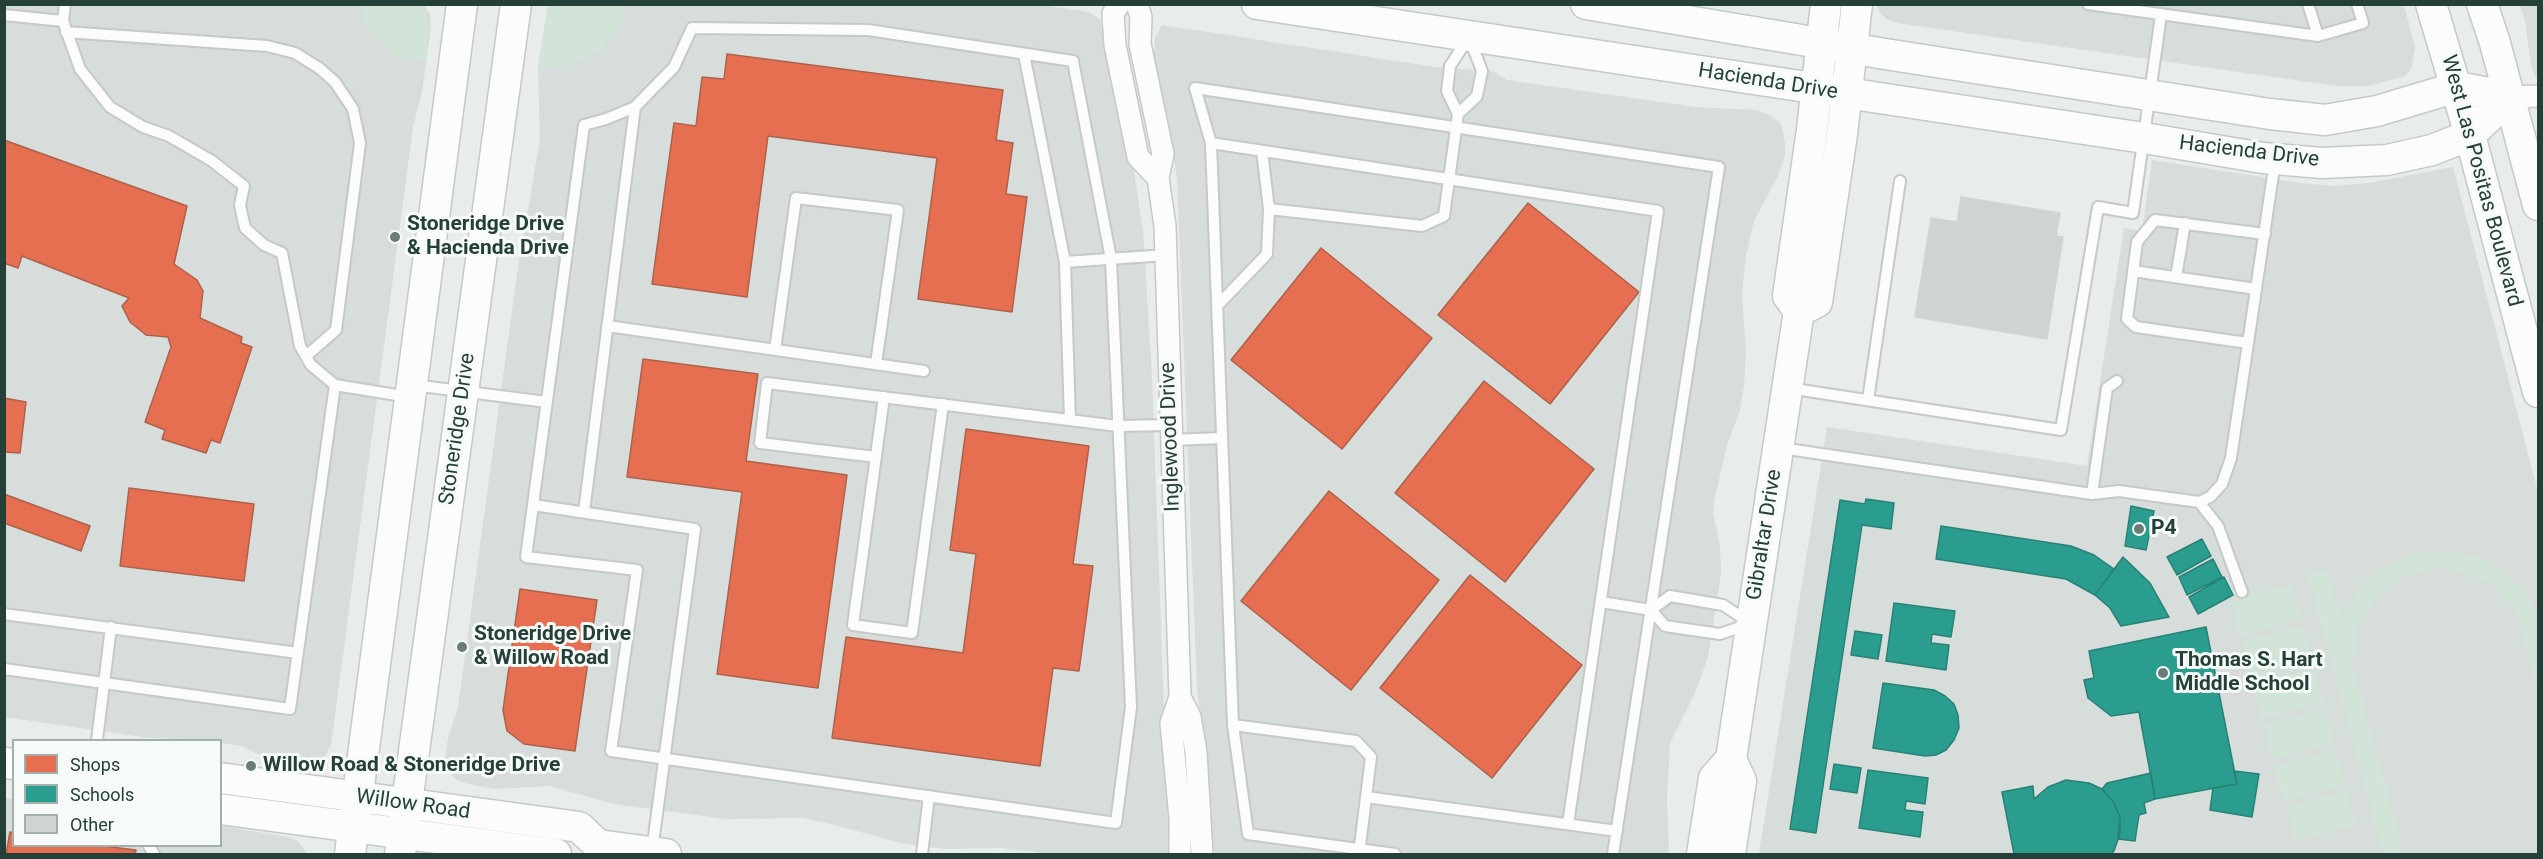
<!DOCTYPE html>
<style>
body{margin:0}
#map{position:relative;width:2543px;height:859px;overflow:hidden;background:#e8ecea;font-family:Roboto,sans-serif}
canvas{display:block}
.frame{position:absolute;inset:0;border:6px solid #254038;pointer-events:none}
.legend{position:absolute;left:12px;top:739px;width:210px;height:108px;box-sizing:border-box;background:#f6faf8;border:2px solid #a2b0ab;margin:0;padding:8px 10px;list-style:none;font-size:18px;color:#254038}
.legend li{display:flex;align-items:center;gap:12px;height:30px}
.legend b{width:30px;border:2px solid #a2b0ab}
</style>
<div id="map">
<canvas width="2543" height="859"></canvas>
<div class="frame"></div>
<ul class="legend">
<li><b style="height:16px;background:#e76f51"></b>Shops</li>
<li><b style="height:16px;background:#2a9d8f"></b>Schools</li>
<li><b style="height:16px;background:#cfd3d1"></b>Other</li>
</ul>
</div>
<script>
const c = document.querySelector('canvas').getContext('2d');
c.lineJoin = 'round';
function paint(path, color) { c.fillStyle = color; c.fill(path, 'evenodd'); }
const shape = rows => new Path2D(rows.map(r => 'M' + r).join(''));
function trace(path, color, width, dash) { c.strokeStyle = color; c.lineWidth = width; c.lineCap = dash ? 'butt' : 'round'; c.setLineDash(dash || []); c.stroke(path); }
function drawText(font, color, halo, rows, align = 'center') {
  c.font = font + ' Roboto,sans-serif'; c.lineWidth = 6; c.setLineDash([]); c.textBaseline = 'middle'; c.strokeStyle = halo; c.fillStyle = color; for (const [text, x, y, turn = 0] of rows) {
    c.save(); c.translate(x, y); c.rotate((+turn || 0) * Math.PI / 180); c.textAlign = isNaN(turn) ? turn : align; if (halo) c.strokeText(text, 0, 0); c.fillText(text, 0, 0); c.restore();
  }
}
const built = shape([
 [1033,4,1089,12,1100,19,1133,166,1143,231,1152,376,1169,854,1049,854,1000,848,945,849,901,843,827,823,803,818,726,819,614,804,550,786,495,789,464,783,455,779,449,770,445,759,448,738,458,707,518,267,540,140,538,67,548,5],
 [5,5,424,5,430,14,431,27,422,92,413,127,331,745,325,756,312,762,298,765,264,757,241,746,221,743,220,740,149,738,5,717],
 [1877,5,2404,5,2415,47,2411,69,2405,76,2369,86,2336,86,1897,23,1888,20,1880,13],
 [2520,5,2538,5,2538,76,2535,77,2531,65,2525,21],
 [1162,25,1435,67,1493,71,1507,80,1696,107,1756,110,1770,115,1781,124,1785,141,1785,155,1779,174,1754,221,1746,255,1742,293,1746,352,1744,385,1739,413,1727,445,1714,501,1713,514,1720,546,1721,574,1708,657,1695,693,1670,743,1667,799,1669,854,1213,854,1197,687,1177,178,1169,125,1154,57,1155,38],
 [2152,160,2301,183,2334,186,2368,183,2453,167,2538,492,2538,854,1759,854,1827,427,2087,466,2124,228,2142,231],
 [4,798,13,799,14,846,220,846,221,826,288,837,298,841,308,854,5,854]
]);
const green = shape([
 [548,4,627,4,627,5,616,33,601,49,570,65,538,67],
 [361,5,421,5,428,18,426,61,399,56,380,42,367,26],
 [2432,550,2472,555,2490,562,2520,585,2538,615,2538,692,2519,621,2513,608,2493,586,2480,578,2449,569,2432,569,2401,578,2377,597,2360,624,2355,638,2353,666,2404,854,2383,854,2308,575,2327,570,2341,618,2361,585,2376,572,2411,554],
 [2292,585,2302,619,2240,636,2231,601],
 [2303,626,2312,660,2251,677,2241,642],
 [2314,667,2324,702,2262,719,2253,684],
 [2325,709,2334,743,2273,760,2264,725],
 [2336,750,2345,785,2284,801,2274,767],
 [2347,791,2356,825,2295,842,2286,807]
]);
const shops = shape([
 [727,54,1003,90,996,140,1013,143,1006,194,1027,197,1012,312,918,299,937,158,768,136,747,297,652,284,674,123,696,126,702,77,724,79,727,54],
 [4,140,187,206,174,264,197,280,203,291,200,318,242,337,241,343,252,347,220,443,211,440,206,453,162,439,165,430,145,422,171,347,168,337,146,335,130,322,122,306,129,298,22,256,18,268,4,263,4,140],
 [1528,203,1639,292,1550,404,1438,315,1528,203],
 [1321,248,1432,338,1342,449,1231,360,1321,248],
 [643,359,758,374,746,461,847,475,818,688,717,674,742,492,627,477,643,359],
 [1484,381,1594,469,1505,582,1395,493,1484,381],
 [4,398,26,402,20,453,4,452,4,398],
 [966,429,1089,446,1073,564,1093,566,1079,671,1053,668,1040,766,832,738,846,637,963,653,976,554,950,550,966,429],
 [129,488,254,504,244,581,120,566,129,488],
 [1329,491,1439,580,1351,690,1241,601,1329,491],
 [4,494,90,526,81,551,4,523,4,494],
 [1470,575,1582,665,1492,778,1380,688,1470,575],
 [520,589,597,600,575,751,524,744,507,731,503,710,520,589],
 [10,832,14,833,14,846,103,846,136,850,135,854,6,854,10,832]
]);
const schools = shape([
 [1866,499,1894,503,1891,529,1862,525,1816,833,1790,829,1840,500,1865,504,1866,499],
 [2131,506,2154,511,2146,550,2125,546,2131,506],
 [1941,526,2071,546,2094,555,2114,569,2095,595,2066,579,1936,559,1941,526],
 [2202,539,2211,556,2177,575,2167,557,2202,539],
 [2123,557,2150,583,2169,617,2121,626,2110,608,2095,595,2123,557],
 [2213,559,2222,577,2187,595,2179,577,2213,559],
 [2224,577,2233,595,2198,614,2189,597,2224,577],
 [1894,603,1955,611,1951,637,1932,634,1931,643,1949,645,1946,670,1886,661,1894,603],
 [2206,627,2237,784,2155,799,2139,712,2111,716,2088,698,2084,680,2094,678,2089,651,2206,627],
 [1855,631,1882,635,1878,659,1851,655,1855,631],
 [1883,683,1934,690,1945,696,1954,704,1958,715,1959,728,1954,740,1946,750,1936,755,1925,756,1873,748,1883,683],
 [1834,764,1861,768,1857,793,1830,789,1834,764],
 [1868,770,1928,778,1925,804,1906,801,1905,810,1923,812,1920,837,1859,828,1868,770],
 [2234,771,2259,774,2252,817,2210,810,2213,788,2237,784,2234,771],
 [2151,773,2155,799,2144,803,2146,813,2139,815,2135,841,2118,839,2120,817,2113,801,2102,789,2107,783,2151,773],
 [2066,780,2089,783,2102,789,2113,801,2120,817,2120,834,2114,851,2111,854,2014,854,2002,792,2033,786,2034,799,2048,787,2066,780]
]);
const building = shape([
 [1961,197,2060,213,2056,236,2063,237,2047,339,1915,317,1931,218,1957,222,1961,197]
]);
const lane = shape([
 [65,4,63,21,80,69,110,107,143,127,169,136,212,161,244,186,240,205,245,228,264,245,282,253,300,346,311,365,335,385,409,397],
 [2088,4,2318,36,2363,23,2357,4],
 [2308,4,2318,36],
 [4,15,63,21],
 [692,28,868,30,1073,61,1111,259,1131,707,1116,823,611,751,637,570,526,557,584,125,606,119,635,107,674,67,692,28],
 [66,32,267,46,295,53,319,68,335,82,353,109,360,143,336,330,306,356],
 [1024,54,1065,262,1070,420],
 [1211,143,1658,211,1568,824],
 [1269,209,1422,226,1444,216,1458,114,1447,91,1450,66,1469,37,1482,71,1477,96,1458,114],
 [1065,262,1166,255],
 [2133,271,2256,289],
 [2176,277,2185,223],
 [1217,306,1267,254,1269,209,1262,151],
 [607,326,924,371],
 [2248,343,2136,327,2127,319,2137,242,2155,220,2265,234],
 [775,350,796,198,898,210,876,364],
 [413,385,547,402],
 [1788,388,2061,430,2098,207,2133,213,2161,15],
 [884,397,853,625,912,633,943,404],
 [1868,400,1900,181],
 [1171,440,1222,438],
 [1781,448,2092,494,2119,491,2199,502,2210,497,2222,484,2231,458,2275,161],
 [876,457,760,443,767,383,1118,426,1171,425],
 [2092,494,2107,388,2117,381],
 [2199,502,2218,526,2242,592],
 [533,505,695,529,652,851],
 [584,512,635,107],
 [1601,602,1651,610,1665,626,1720,634,1749,624],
 [1651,610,1670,596,1723,605,1749,622],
 [4,614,298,653],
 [4,669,290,709,335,385],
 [1233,725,1356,741,1371,757,1359,854],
 [97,740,111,627],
 [1366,797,1617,831],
 [149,846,154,854],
 [922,854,929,796],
 [1395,854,1248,834,1233,725,1211,143,1195,88,1719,167,1613,854]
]);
const street = shape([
 [1119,4,1113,14,1115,45,1138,157,1158,178],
 [1137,4,1141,17,1140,44,1163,154,1158,178,1165,226,1180,697,1171,723,1180,818,1180,854],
 [2510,97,2538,96],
 [1180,697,1190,717,1196,752,1202,854]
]);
const secondary = shape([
 [1257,4,2144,138,2263,158,2322,163,2387,160,2432,150,2470,135,2510,97],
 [1586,4,1885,54,2270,114,2325,120,2377,111,2457,87,2510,97],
 [2431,4,2470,135,2538,392],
 [2482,4,2495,43,2538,205],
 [1799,311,1817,302,1842,134,1857,4],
 [4,763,14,764],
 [220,778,579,827,598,845,666,854],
 [220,809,556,854],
 [350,854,462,4],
 [400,854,516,4],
 [1702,854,1714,778,1731,759,1799,311,1788,296,1812,130,1826,4],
 [1730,854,1741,781,1731,759]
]);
const markers = [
 [395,237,6,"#697c76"],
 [2139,529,6,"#697c76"],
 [462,647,6,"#697c76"],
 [2163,673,6,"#697c76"],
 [251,766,6,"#697c76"]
];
const streetNames = [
 ["Hacienda Drive",1768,82,9],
 ["Hacienda Drive",2249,152,7],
 ["West Las Positas Boulevard",2481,181,75],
 ["Stoneridge Drive",458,429,-82],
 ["Inglewood Drive",1171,437,-92],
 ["Gibraltar Drive",1765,535,-81],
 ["Willow Road",413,805,8]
];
const poiNames = [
 ["Stoneridge Drive",407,225],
 ["& Hacienda Drive",407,249],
 ["P4",2151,529],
 ["Stoneridge Drive",474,635],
 ["& Willow Road",474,659],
 ["Thomas S. Hart",2175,661],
 ["Middle School",2175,685],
 ["Willow Road & Stoneridge Drive",263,766]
];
paint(built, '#d6ddda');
paint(green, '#d1e4d7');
paint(shops, '#e76f51');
trace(shops, '#ad614a', 1.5);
paint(schools, '#2a9d8f');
trace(schools, '#288175', 1.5);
paint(building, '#cfd3d1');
trace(building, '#d0d5d3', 1.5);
trace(lane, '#c5c9c7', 14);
trace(street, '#c5c9c7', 24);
trace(secondary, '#c3cac7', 33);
trace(lane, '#fcfcfc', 10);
trace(street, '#fcfcfc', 21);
trace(secondary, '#fcfcfc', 30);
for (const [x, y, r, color] of markers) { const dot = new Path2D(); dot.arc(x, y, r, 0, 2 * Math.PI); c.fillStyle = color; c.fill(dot); trace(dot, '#f6faf8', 2); }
drawText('21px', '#254038', '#f6faf8', streetNames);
drawText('bold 21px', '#254038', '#f6faf8', poiNames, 'left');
</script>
